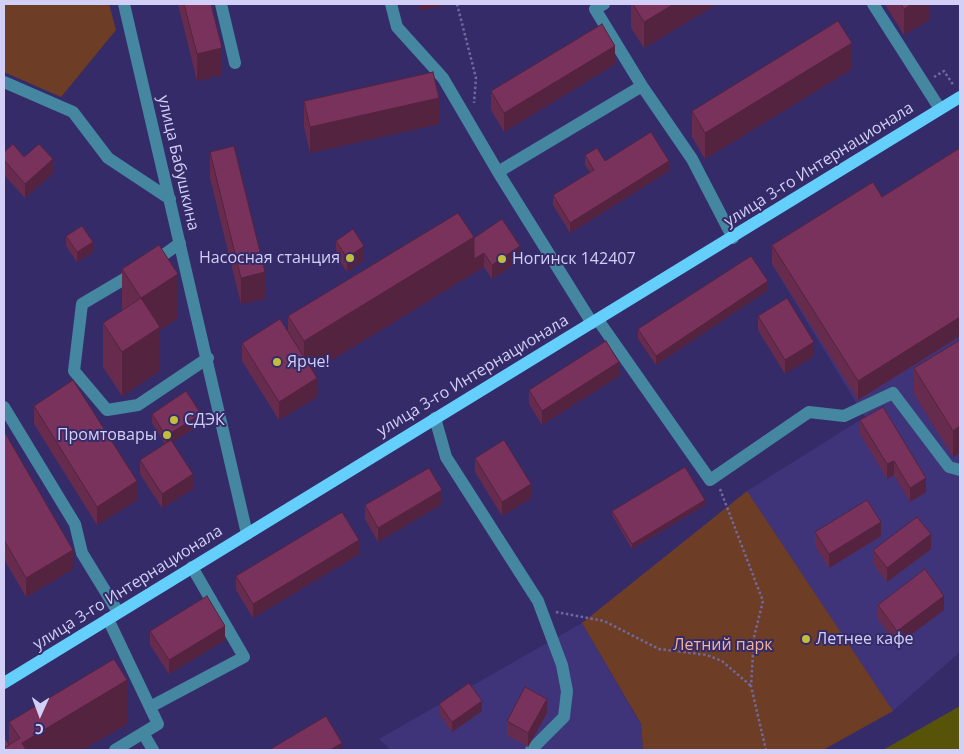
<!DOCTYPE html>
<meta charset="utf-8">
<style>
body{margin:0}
#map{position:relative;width:964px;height:754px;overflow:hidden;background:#352b69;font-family:"Open Sans",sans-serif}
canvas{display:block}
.frame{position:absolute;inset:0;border:5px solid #d2d0f6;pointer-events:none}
.north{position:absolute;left:15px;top:689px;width:50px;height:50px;-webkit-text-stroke:4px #352b69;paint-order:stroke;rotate:182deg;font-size:14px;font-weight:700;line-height:20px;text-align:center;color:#d2d0f6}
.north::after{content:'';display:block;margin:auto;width:18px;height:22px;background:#d2d0f6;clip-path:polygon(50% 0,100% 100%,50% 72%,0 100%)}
</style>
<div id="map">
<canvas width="964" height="754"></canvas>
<div class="frame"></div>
<div class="north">С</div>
</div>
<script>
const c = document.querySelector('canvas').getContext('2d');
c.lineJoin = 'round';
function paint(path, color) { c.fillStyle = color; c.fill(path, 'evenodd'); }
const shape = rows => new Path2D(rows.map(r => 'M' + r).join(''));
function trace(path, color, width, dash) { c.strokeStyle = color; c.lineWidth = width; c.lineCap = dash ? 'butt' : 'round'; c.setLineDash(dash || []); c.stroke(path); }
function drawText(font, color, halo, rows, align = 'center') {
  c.font = font + ' "Open Sans",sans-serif'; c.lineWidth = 4; c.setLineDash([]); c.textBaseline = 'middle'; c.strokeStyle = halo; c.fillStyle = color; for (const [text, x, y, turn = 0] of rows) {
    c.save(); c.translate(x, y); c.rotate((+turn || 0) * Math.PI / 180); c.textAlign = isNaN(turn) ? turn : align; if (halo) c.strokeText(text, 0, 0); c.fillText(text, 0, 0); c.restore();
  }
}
const built = shape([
 [960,148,960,652,893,711,747,491,865,417,772,264],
 [582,623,641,725,643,750,391,750,379,739]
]);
const green = shape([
 [4,4,109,4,116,30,61,97,4,72],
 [747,491,893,711,823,750,643,750,641,724,582,623]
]);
const water = shape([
 [960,706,960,750,883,750]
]);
const path = shape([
 [457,4,476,78,474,103],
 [934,77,944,71,954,86],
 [720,489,763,601,754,637,751,686,766,750],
 [556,612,604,621,659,649,707,655,722,661,751,686]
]);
const minor = shape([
 [124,4,247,534],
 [221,4,235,63],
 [391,4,397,27,443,78,498,172],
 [604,4,595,9,642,86,692,159,733,238],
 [873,4,940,109],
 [4,82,73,112,108,158,170,199],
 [180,243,158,259,82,304,74,371,107,410,138,405,208,358],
 [598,320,710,480,809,412,844,416,893,393,949,467,960,470],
 [592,323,498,172,642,86],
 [4,407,75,524,82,553,118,612],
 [435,418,446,457,538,601,562,665,567,691,564,717,531,750],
 [108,619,158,724,115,750],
 [150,707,244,657,192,567],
 [143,733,153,750]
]);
const major = shape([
 [4,683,960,97]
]);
const wall = shape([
 [178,4,211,4,222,75,197,81],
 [631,4,717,4,644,48,631,28],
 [885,4,929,4,929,20,904,35],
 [615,64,504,132,491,110,491,91],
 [852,69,705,159,692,137,692,111],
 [304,101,439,124,310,153,304,127],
 [960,148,960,336,858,400,772,264,772,245,882,197],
 [4,152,24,157,53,173,25,198,4,175],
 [210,152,265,299,241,304,210,178],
 [585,155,605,161,669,171,570,233,553,205,553,195,590,172,585,165],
 [66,236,93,252,77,262,66,246],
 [474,237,520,260,492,279,484,267,313,371,317,397,279,420,242,361,242,343,288,333,288,316],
 [336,241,364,260,347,272,336,255],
 [122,269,178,318,160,330,160,371,122,396,103,367,103,323,122,311],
 [768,290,656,365,638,339,638,329],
 [758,316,814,356,785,374,758,330],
 [960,340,960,453,953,457,914,394,914,368],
 [619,376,542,425,529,404,529,390],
 [34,406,137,500,97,525,34,424],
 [152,414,201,424,172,442,193,489,162,508,140,474,140,460,165,444,152,423],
 [860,420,926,492,910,502,894,475,887,479,860,434],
 [4,431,73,569,26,597,4,559],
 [475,458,531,498,502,516,475,472],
 [442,504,378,542,365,519,365,505],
 [705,505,632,549,612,515,612,511],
 [815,532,881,536,829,568,815,546],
 [931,549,887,582,873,564,873,550],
 [359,554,253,618,236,590,236,576],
 [878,605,944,610,897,645,878,619],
 [150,631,225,640,169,674,150,645],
 [439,704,482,711,452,732,439,714],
 [547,713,528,747,507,735,507,721],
 [9,722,127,724,82,750,4,750,9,745]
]);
const shadedWall = shape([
 [419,4,445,4,445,5,419,11],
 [674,4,717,4,644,48,644,22],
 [912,4,929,4,929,20,904,35,904,9],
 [852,43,852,69,705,159,705,133],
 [615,46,615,64,504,132,504,113],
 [222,48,222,75,197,81,197,54],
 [439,98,439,124,310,153,310,127],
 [53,159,53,173,25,198,25,184],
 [669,161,669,171,570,233,570,223],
 [474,237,474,273,304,377,304,341],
 [93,242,93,252,77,262,77,252],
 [364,246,364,260,347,272,347,258],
 [520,246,520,260,492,279,492,265],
 [484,253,484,267,474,273,474,259],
 [265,272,265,299,241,304,241,278],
 [178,274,178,318,160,330,160,371,122,396,122,352,141,298],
 [768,281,768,290,656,365,656,356],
 [960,317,960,336,858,400,858,381],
 [814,342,814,356,785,374,785,360],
 [619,362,619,376,542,425,542,411],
 [317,378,317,397,279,420,279,402],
 [201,414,201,424,166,446,166,436],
 [960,426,960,453,953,457,953,431],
 [894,461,894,475,887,479,887,464],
 [193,474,193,489,162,508,162,494],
 [926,478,926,492,910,502,910,488],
 [137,481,137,500,97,525,97,507],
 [531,484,531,498,502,516,502,502],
 [442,490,442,504,378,542,378,528],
 [705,500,705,505,632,549,632,544],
 [881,522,881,536,829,568,829,554],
 [931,534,931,549,887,582,887,568],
 [359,540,359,554,253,618,253,604],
 [73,550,73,569,26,597,26,578],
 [944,596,944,610,897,645,897,631],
 [225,626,225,640,169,674,169,660],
 [127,680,127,724,82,750,22,750,22,743],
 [547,699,547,713,528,747,528,733],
 [482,701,482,711,452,732,452,722],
 [342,743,342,750,330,750]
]);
const building = shape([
 [184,4,211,4,222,48,197,54,184,4],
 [633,4,674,4,644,22,633,4],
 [901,4,912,4,904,9,901,4],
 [838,21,852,43,705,133,692,111,838,21],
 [602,24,615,46,504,113,491,91,602,24],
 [433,72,439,98,310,127,304,101,433,72],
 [651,132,669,161,570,223,553,195,594,170,585,155,597,148,605,161,651,132],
 [13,144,24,157,39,144,53,159,25,184,4,160,4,152,13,144],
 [234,146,265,272,241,278,210,152,234,146],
 [960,148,960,317,858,381,772,245,873,182,882,197,960,148],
 [458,213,474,237,304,341,288,316,458,213],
 [502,219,520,246,492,265,484,253,474,259,474,238,502,219],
 [82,226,93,242,77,252,66,236,82,226],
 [353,229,364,246,347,258,336,241,353,229],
 [159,245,178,274,141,298,160,327,122,352,103,323,141,298,122,269,159,245],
 [751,256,768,281,656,356,638,329,751,256],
 [787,298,814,342,785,360,758,316,787,298],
 [280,319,317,378,279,402,242,343,280,319],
 [960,340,960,426,953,431,914,368,960,340],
 [606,341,619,362,542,411,529,390,606,341],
 [73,380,137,481,97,507,34,406,73,380],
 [186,391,201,414,166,436,152,414,186,391],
 [883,407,926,478,910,488,894,461,887,464,860,420,883,407],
 [4,431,73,550,26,578,4,540,4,431],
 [171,440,193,474,162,494,140,460,171,440],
 [504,440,531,484,502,502,475,458,504,440],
 [685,467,705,500,632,544,612,511,685,467],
 [429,468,442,490,378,528,365,505,429,468],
 [867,500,881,522,829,554,815,532,867,500],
 [342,512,359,540,253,604,236,576,342,512],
 [917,517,931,534,887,568,873,550,917,517],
 [925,569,944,596,897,631,878,605,925,569],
 [207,596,225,626,169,660,150,631,207,596],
 [114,659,127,680,22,743,26,750,4,750,4,748,20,738,9,722,114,659],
 [469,683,482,701,452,722,439,704,469,683],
 [525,687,547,699,528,733,507,721,525,687],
 [326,716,342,743,330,750,269,750,326,716],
 [4,736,9,745,4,748,4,736]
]);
const markers = [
 [350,258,5,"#c3bd3e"],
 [502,259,5,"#c3bd3e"],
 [277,362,5,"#c3bd3e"],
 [174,420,5,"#c3bd3e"],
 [167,435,5,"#c3bd3e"],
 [806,639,5,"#c3bd3e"]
];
const streetNames = [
 ["улица Бабушкина",178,163,77],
 ["улица 3-го Интернационала",819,165,-32],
 ["улица 3-го Интернационала",473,376,-31],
 ["улица 3-го Интернационала",128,588,-32]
];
const poiNames = [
 ["Насосная станция",340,258,"right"],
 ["Ногинск 142407",512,259],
 ["Ярче!",287,362],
 ["СДЭК",184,420],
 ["Промтовары",157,435,"right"],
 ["Летнее кафе",816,639]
];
const parkNames = [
 ["Летний парк",723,645]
];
paint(built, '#3f3479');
paint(green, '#6e3d25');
paint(water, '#575309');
trace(path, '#70699e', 2.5, [2.5, 2.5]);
trace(minor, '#4586a0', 12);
trace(major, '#63cffa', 12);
paint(wall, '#672b4e');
paint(shadedWall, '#542340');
paint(building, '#78325b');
trace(building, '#542340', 1);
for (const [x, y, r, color] of markers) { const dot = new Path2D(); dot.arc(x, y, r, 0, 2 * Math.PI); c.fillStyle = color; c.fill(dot); trace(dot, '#352b69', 2); }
drawText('16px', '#d2d0f6', '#352b69', streetNames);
drawText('16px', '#d2d0f6', '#352b69', poiNames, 'left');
drawText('16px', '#f3b496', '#352b69', parkNames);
</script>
